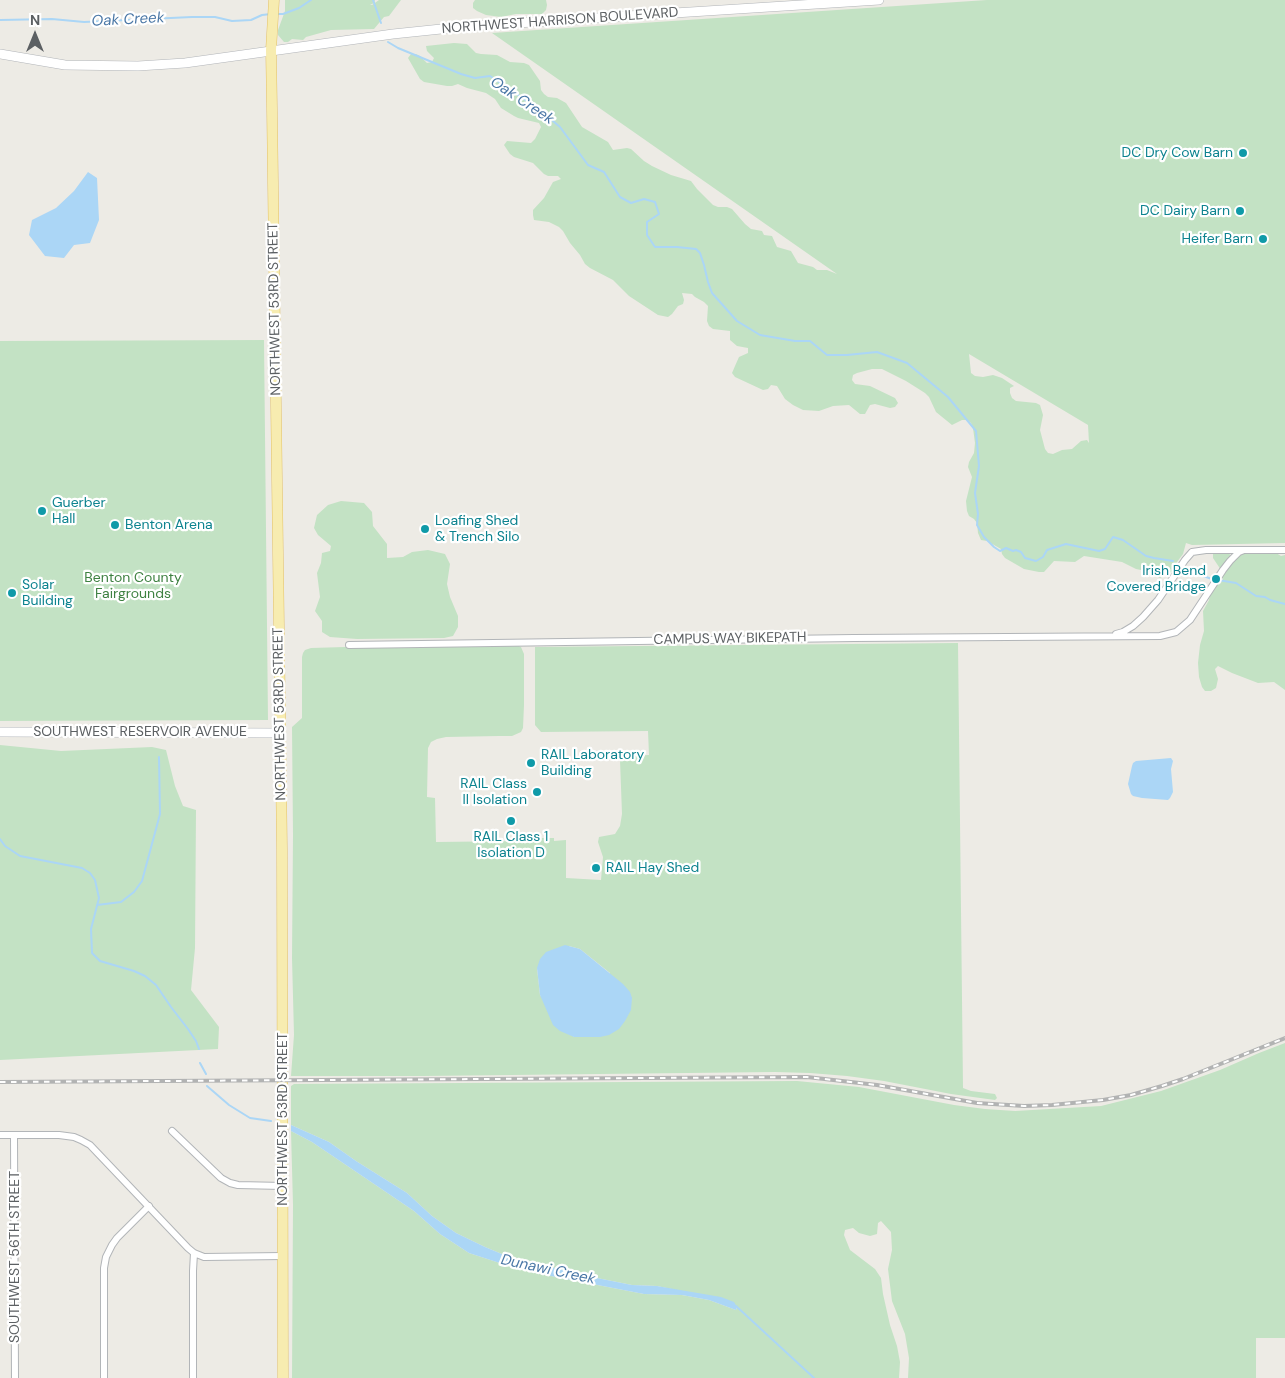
<!DOCTYPE html>
<style>
body{margin:0}
#map{position:relative;width:1285px;height:1378px;overflow:hidden;background:#edebe5;font-family:"DM Sans",sans-serif}
canvas{display:block}
.north{position:absolute;left:10px;top:10px;width:50px;height:50px;-webkit-text-stroke:4px #fff;paint-order:stroke;rotate:0deg;font-size:14px;font-weight:700;line-height:20px;text-align:center;color:#5c6063}
.north::after{content:'';display:block;margin:auto;width:18px;height:22px;background:#5c6063;clip-path:polygon(50% 0,100% 100%,50% 72%,0 100%)}
</style>
<div id="map">
<canvas width="1285" height="1378"></canvas>
<div class="north">N</div>
</div>
<script>
const c = document.querySelector('canvas').getContext('2d');
c.lineJoin = 'round';
function paint(path, color) { c.fillStyle = color; c.fill(path, 'evenodd'); }
const shape = rows => new Path2D(rows.map(r => 'M' + r).join(''));
function trace(path, color, width, dash) { c.strokeStyle = color; c.lineWidth = width; c.lineCap = dash ? 'butt' : 'round'; c.setLineDash(dash || []); c.stroke(path); }
function drawText(font, color, halo, rows, align = 'center') {
  c.font = font + ' "DM Sans",sans-serif'; c.lineWidth = 4.5; c.setLineDash([]); c.textBaseline = 'middle'; c.strokeStyle = halo; c.fillStyle = color; for (const [text, x, y, turn = 0] of rows) {
    c.save(); c.translate(x, y); c.rotate((+turn || 0) * Math.PI / 180); c.textAlign = isNaN(turn) ? turn : align; if (halo) c.strokeText(text, 0, 0); c.fillText(text, 0, 0); c.restore();
  }
}
const green = shape([
 [285,0,375,0,374,3,370,5,372,5,379,0,401,0,389,16,384,17,374,29,331,30,306,37,303,40,292,39,288,42,284,42,278,35,278,30,285,11],
 [475,0,546,0,547,5,546,10,542,14,516,14,501,17,486,15,477,11,473,8,473,3],
 [987,0,1285,0,1285,543,1192,545,1186,543,1183,554,1177,562,1173,571,1160,578,1146,571,1136,569,1122,562,1084,556,1075,562,1054,561,1044,572,1039,572,1024,569,1005,558,1002,554,1001,549,987,541,981,540,978,533,977,523,974,519,969,516,967,511,966,501,972,477,968,467,969,462,974,453,975,443,973,428,971,423,967,420,962,420,952,425,936,412,929,397,925,393,906,381,882,369,872,369,857,373,853,375,852,380,855,384,870,386,895,398,898,403,895,407,890,408,875,404,870,405,865,414,860,414,849,405,833,406,819,411,803,410,793,405,785,399,777,386,771,385,768,389,763,390,735,377,732,373,735,366,739,357,748,353,748,348,737,346,730,340,730,331,713,329,709,326,707,321,708,306,704,302,695,297,692,294,682,293,684,300,683,304,678,306,672,314,668,317,658,315,629,296,613,280,590,268,585,264,580,255,570,243,563,231,559,227,549,222,534,220,533,215,533,210,544,198,553,182,561,179,558,176,548,176,544,174,533,163,514,157,510,154,504,145,507,141,531,143,535,139,541,127,539,123,518,118,514,116,501,108,495,99,486,93,467,88,458,84,452,86,447,86,424,82,420,79,408,58,411,54,416,54,420,56,427,63,432,62,434,58,427,51,426,46,454,43,467,44,476,53,481,54,497,55,510,62,524,63,529,65,540,81,541,90,544,94,548,97,557,98,566,103,582,127,608,142,613,150,627,148,631,149,644,161,652,166,671,175,691,181,697,189,713,205,718,207,727,207,732,209,745,224,751,229,762,231,764,235,772,236,777,247,791,251,798,263,813,267,817,270,827,270,837,274,492,33],
 [969,354,1088,425,1089,443,1087,440,1081,441,1072,449,1062,450,1053,454,1048,453,1045,449,1040,430,1043,415,1040,405,1036,403,1016,401,1012,398,1010,393,1010,388,1014,386,1002,378,993,375,983,377,975,376,971,373],
 [264,340,268,720,0,721,0,341],
 [341,501,364,503,372,512,373,526,387,544,387,558,403,557,412,552,428,550,445,554,450,564,447,584,450,597,458,616,458,627,453,636,444,638,357,639,330,637,322,632,322,621,315,611,320,597,317,573,321,563,322,553,330,551,331,546,318,535,314,528,317,515,328,505],
 [1229,551,1231,560,1235,560,1244,553,1249,553,1255,554,1273,551,1281,556,1285,555,1285,690,1274,682,1258,683,1232,673,1218,666,1215,669,1218,679,1216,688,1211,691,1205,691,1202,687,1199,677,1198,663,1200,645,1204,631,1203,611,1209,600,1211,588,1220,584,1223,580,1221,570,1213,558,1213,553],
 [958,643,963,1088,971,1091,995,1094,997,1098,995,1100,951,1094,884,1081,847,1076,810,1073,775,1072,423,1076,291,1076,294,1035,292,958,293,835,292,727,302,718,302,657,303,653,305,650,311,648,379,646,517,645,521,647,524,654,524,705,523,728,521,732,512,736,499,736,446,737,437,739,431,742,428,748,427,797,435,798,436,842,521,841,522,838,554,838,554,841,566,840,566,878,601,880,603,857,598,842,599,837,615,834,620,826,622,814,620,760,625,756,649,755,648,731,541,732,535,725,535,647],
 [569,946,580,949,610,973,600,1037,574,1037,540,995,537,968],
 [0,745,61,751,152,747,166,750,175,786,183,806,196,810,195,948,191,990,219,1027,218,1049,0,1060],
 [1285,1043,1285,1338,1256,1338,1256,1378,908,1378,909,1358,905,1334,892,1301,888,1269,892,1250,891,1232,881,1221,878,1223,877,1234,870,1236,859,1233,853,1228,845,1230,844,1235,850,1250,875,1269,881,1278,883,1294,890,1325,897,1346,900,1362,899,1378,292,1378,293,1205,291,1131,312,1142,414,1211,440,1234,469,1253,509,1266,541,1274,644,1294,682,1295,709,1300,736,1310,737,1307,681,1291,657,1286,632,1285,597,1278,509,1257,485,1247,456,1233,432,1216,407,1193,356,1161,329,1142,291,1125,291,1086,294,1084,797,1081,859,1087,954,1105,985,1109,1015,1111,1101,1106,1161,1091,1220,1070,1259,1053]
]);
const water = shape([
 [88,172,97,178,99,220,90,243,74,245,64,258,45,256,29,235,32,220,56,208,74,191],
 [1171,758,1173,761,1171,769,1173,792,1170,798,1168,800,1142,798,1133,796,1131,794,1128,784,1132,766,1133,763,1136,761],
 [565,945,580,949,623,984,630,992,632,998,631,1010,625,1021,619,1029,609,1035,600,1037,574,1037,560,1031,553,1025,540,995,537,968,540,959,546,952],
 [291,1125,329,1142,356,1161,407,1193,432,1216,456,1233,485,1247,509,1257,597,1278,632,1285,657,1286,721,1297,734,1302,737,1307,736,1310,709,1300,682,1295,644,1294,541,1274,509,1266,469,1253,440,1234,414,1211,312,1142,291,1131]
]);
const stream = shape([
 [373,0,381,23],
 [278,14,283,14,299,8,311,0],
 [0,20,52,19,84,22,192,17,215,17,232,21,251,20,262,15,271,14],
 [388,42,398,48,461,74,475,78,490,76,540,110,560,127,588,165,604,172,620,197,631,203,644,199,655,202,659,214,647,222,647,235,655,247,677,247,696,249,700,253,704,265,708,282,712,293,737,321,760,335,795,341,810,341,827,355,847,355,877,352,907,363,948,397,976,431,979,466,975,493,978,514,977,525,984,537,994,547,1000,551,1006,548,1013,551,1016,550,1021,552,1025,558,1036,561,1043,557,1047,550,1066,544,1099,551,1105,549,1113,537,1123,540,1146,556,1154,558,1173,561],
 [1191,568,1200,575,1212,579,1236,583,1256,596,1265,597,1270,600,1285,604],
 [0,839,5,846,20,856,82,868,90,873,95,880,99,898,91,929,92,953,100,961,134,971,145,976,156,985,171,1007,188,1029,196,1041,199,1049],
 [97,905,121,902,134,892,142,881,160,814,159,757],
 [200,1063,206,1074],
 [207,1086,229,1105,250,1118,271,1121],
 [736,1306,814,1378]
]);
const street = shape([
 [1116,634,1123,632,1133,626,1143,617,1158,600,1185,560,1192,552,1206,550,1243,550],
 [349,645,854,638,1160,636,1176,632,1190,620,1223,570,1230,561,1239,552,1244,550,1285,550],
 [172,1131,221,1178,230,1183,238,1185,283,1186],
 [0,1135,59,1135,74,1137,81,1140,90,1145,188,1248,194,1253,204,1257,283,1256],
 [14,1135,15,1378],
 [104,1378,104,1268,106,1257,112,1245,117,1238,149,1206],
 [193,1378,193,1271,194,1253]
]);
const secondary = shape([
 [0,54,65,65,138,66,185,63,393,34,470,26,879,0],
 [0,732,280,733]
]);
const primary = shape([
 [274,0,271,50,272,109,282,849,283,1378]
]);
const rail = shape([
 [0,1082,807,1077,877,1085,977,1103,1024,1106,1052,1105,1103,1100,1131,1095,1162,1086,1183,1079,1285,1038]
]);
const markers = [
 [1243,153,5,"#0f9aa8"],
 [1240,211,5,"#0f9aa8"],
 [1263,239,5,"#0f9aa8"],
 [42,511,5,"#0f9aa8"],
 [115,525,5,"#0f9aa8"],
 [425,529,5,"#0f9aa8"],
 [1216,579,5,"#0f9aa8"],
 [12,593,5,"#0f9aa8"],
 [531,763,5,"#0f9aa8"],
 [537,792,5,"#0f9aa8"],
 [511,821,5,"#0f9aa8"],
 [596,868,5,"#0f9aa8"]
];
const streetNames = [
 ["NORTHWEST HARRISON BOULEVARD",560,21,-4],
 ["NORTHWEST 53RD STREET",275,309,-91],
 ["CAMPUS WAY BIKEPATH",730,639,-1],
 ["NORTHWEST 53RD STREET",280,714,-91],
 ["SOUTHWEST RESERVOIR AVENUE",140,732],
 ["NORTHWEST 53RD STREET",283,1119,-90],
 ["SOUTHWEST 56TH STREET",15,1257,-90]
];
const cultureNames = [
 ["DC Dry Cow Barn",1233,153,"right"],
 ["DC Dairy Barn",1230,211,"right"],
 ["Heifer Barn",1253,239,"right"],
 ["Guerber",52,503],
 ["Hall",52,519],
 ["Loafing Shed",435,521],
 ["& Trench Silo",435,537],
 ["Benton Arena",125,525],
 ["Irish Bend",1206,571,"right"],
 ["Covered Bridge",1206,587,"right"],
 ["Solar",22,585],
 ["Building",22,601],
 ["RAIL Laboratory",541,755],
 ["Building",541,771],
 ["RAIL Class",527,784,"right"],
 ["II Isolation",527,800,"right"],
 ["RAIL Class 1",511,837,"center"],
 ["Isolation D",511,853,"center"],
 ["RAIL Hay Shed",606,868]
];
const parkNames = [
 ["Benton County",133,578],
 ["Fairgrounds",133,594]
];
const waterNames = [
 ["Oak Creek",128,20,-3],
 ["Oak Creek",522,101,34],
 ["Dunawi Creek",548,1270,12]
];
paint(green, '#c3e2c4');
paint(water, '#abd6f6');
trace(stream, '#abd6f6', 2);
trace(street, '#b2b5b8', 8);
trace(secondary, '#b1b4b8', 10);
trace(primary, '#e3c168', 11);
trace(street, '#fff', 6);
trace(secondary, '#fff', 9);
trace(primary, '#f7ecb0', 10);
trace(rail, '#b2b3b3', 4);
trace(rail, '#fff', 2, [5.5]);
for (const [x, y, r, color] of markers) { const dot = new Path2D(); dot.arc(x, y, r, 0, 2 * Math.PI); c.fillStyle = color; c.fill(dot); trace(dot, '#fff', 2); }
drawText('14px', '#5c6063', '#fff', streetNames);
drawText('14px', '#0d838f', '#fff', cultureNames, 'left');
drawText('14px', '#3e8141', '#fff', parkNames);
drawText('italic 15px', '#4a77a6', '#fff', waterNames);
</script>
